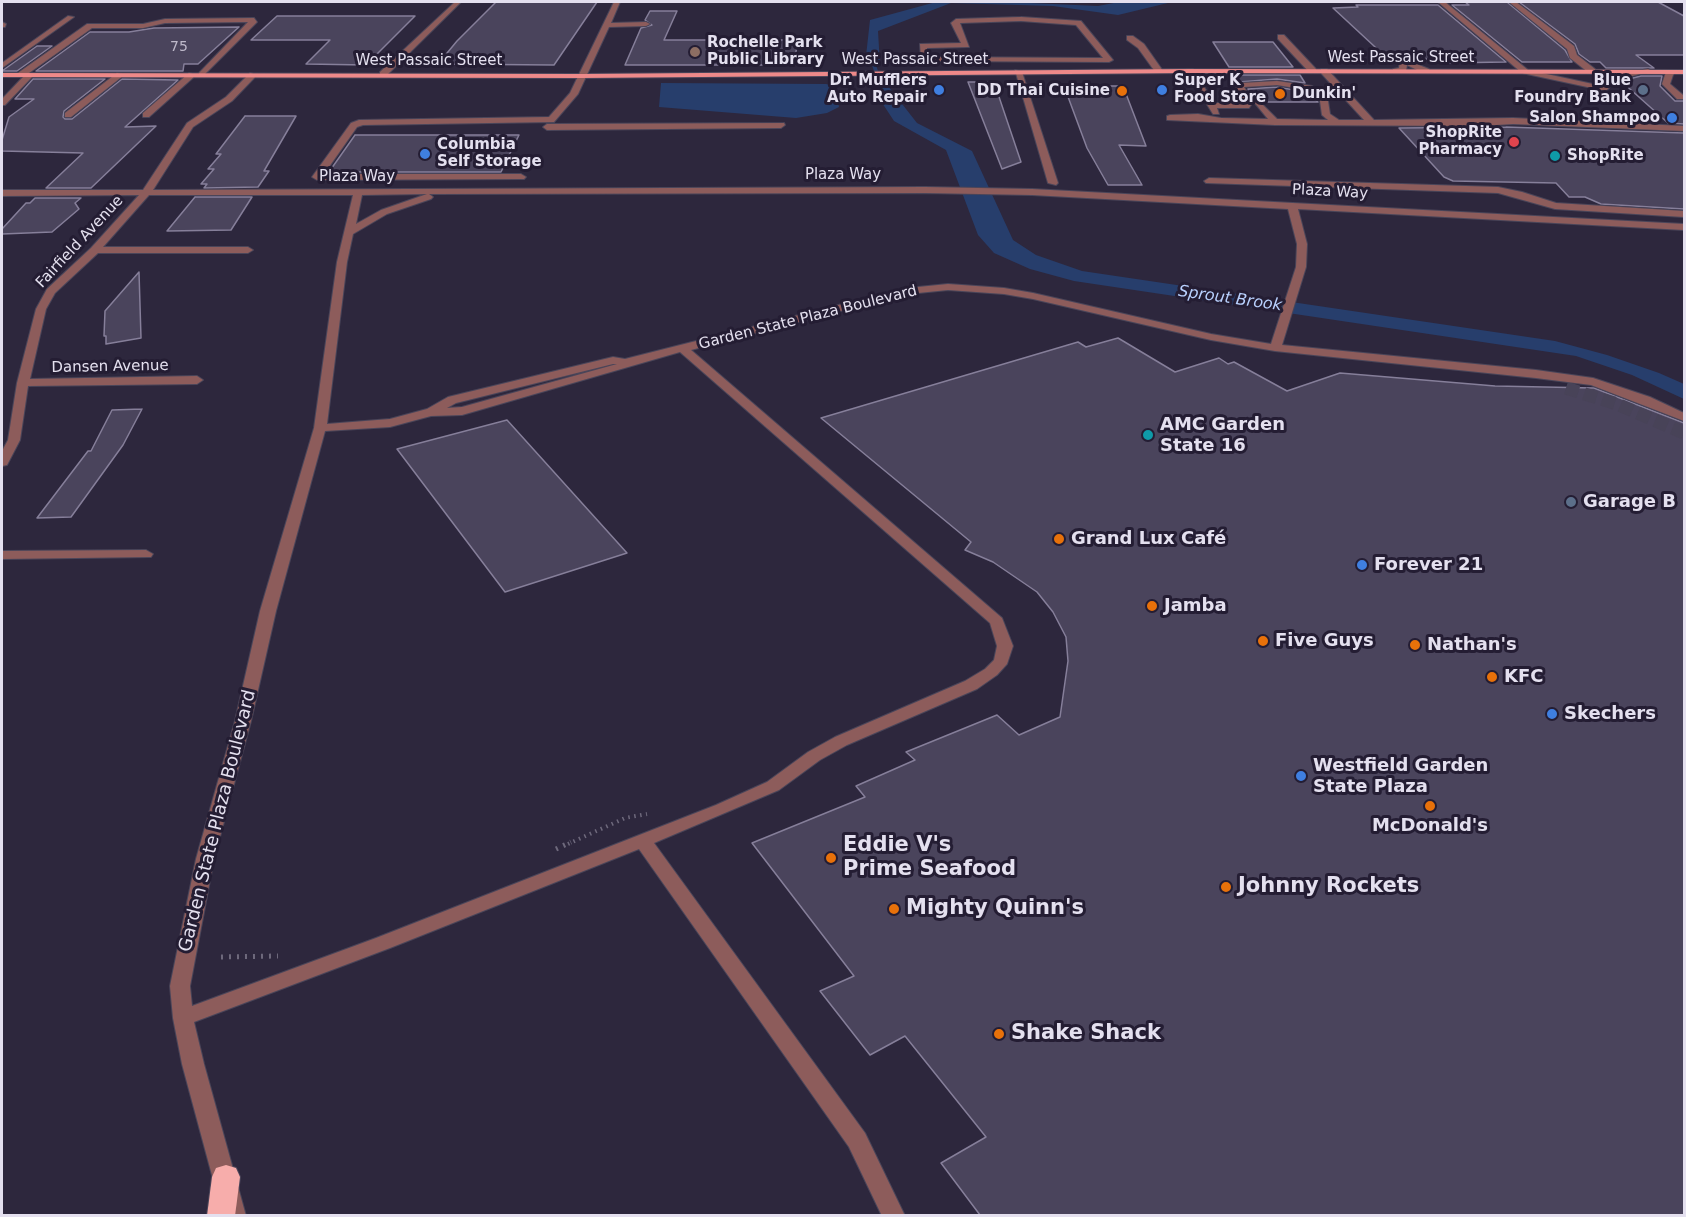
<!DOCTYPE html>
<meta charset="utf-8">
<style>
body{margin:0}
#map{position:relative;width:1686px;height:1217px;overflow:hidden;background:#2d273d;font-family:"DejaVu Sans",sans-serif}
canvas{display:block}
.frame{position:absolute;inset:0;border:3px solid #e4e0ef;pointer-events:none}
</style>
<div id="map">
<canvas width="1686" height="1217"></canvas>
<div class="frame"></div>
</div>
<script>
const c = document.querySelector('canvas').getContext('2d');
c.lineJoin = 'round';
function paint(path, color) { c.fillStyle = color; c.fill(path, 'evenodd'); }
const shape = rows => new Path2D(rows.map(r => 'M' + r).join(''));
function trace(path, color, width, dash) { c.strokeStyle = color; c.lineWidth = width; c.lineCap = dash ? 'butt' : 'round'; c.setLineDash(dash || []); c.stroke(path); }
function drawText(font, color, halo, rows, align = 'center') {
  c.font = font + ' "DejaVu Sans",sans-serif'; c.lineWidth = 6; c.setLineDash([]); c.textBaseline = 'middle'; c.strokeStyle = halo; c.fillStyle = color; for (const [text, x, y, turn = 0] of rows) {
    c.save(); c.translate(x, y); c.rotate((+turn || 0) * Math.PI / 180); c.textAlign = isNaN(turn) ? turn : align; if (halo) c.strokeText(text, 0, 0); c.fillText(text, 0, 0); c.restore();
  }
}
const water = shape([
 [936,2,1008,2,1098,6,1119,2,1172,2,1118,15,1053,6,951,3,878,31,880,65,865,65,870,20],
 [661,83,826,84,835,86,839,107,827,113,796,118,659,107],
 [871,86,888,86,917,123,972,151,1013,240,1036,255,1082,271,1555,341,1607,355,1659,373,1684,384,1684,399,1632,375,1576,356,1074,281,1030,269,994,253,978,235,946,150,894,121]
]);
const stream = shape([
 [874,64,876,65,883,86,889,96,885,96,879,86,872,65,874,64]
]);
const building = shape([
 [496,2,597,2,554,65,438,64,457,41,496,2],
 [1465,2,1507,2,1565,50,1572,62,1522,62,1452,5,1469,5,1465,2],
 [1519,2,1658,2,1684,16,1684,55,1636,55,1654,68,1606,68,1600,62,1590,62,1579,54,1575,44,1519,2],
 [1356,5,1438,5,1506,62,1444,63,1440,59,1411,59,1405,57,1388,59,1333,8,1358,7,1356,5],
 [650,11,677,11,664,40,797,40,795,65,625,65,641,28,652,25,645,20,650,11],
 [277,16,415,16,366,65,306,64,330,40,251,40,277,16],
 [239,27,198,64,184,64,183,71,36,71,90,32,129,32,154,28,239,27],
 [1213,42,1273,42,1293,67,1229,67,1213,42],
 [37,46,52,46,17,71,2,71,37,46],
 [1235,75,1300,75,1305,83,1277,79,1239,82,1235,75],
 [1641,76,1662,76,1660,86,1675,101,1684,101,1684,124,1668,123,1621,81,1641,76],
 [33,79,105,79,64,111,63,117,65,119,72,119,122,79,178,80,125,127,156,126,91,188,46,188,83,153,2,151,2,140,9,117,34,99,15,99,33,79],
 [968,82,994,82,1021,162,1002,169,968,82],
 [1064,86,1123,86,1146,146,1119,145,1142,185,1108,185,1087,148,1064,86],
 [1277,87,1306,92,1318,102,1263,102,1258,98,1254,99,1248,89,1277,87],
 [245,116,296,116,264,171,269,171,258,187,204,188,207,184,201,184,214,169,208,169,221,154,216,154,245,116],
 [1506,127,1684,133,1684,209,1601,204,1585,197,1569,197,1556,183,1453,181,1444,177,1399,128,1506,127],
 [355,135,519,135,501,172,329,172,355,135],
 [195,197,252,197,231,230,167,231,195,197],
 [35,198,81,198,75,203,79,209,52,232,2,234,2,229,26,203,30,203,35,198],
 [139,272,141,338,106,344,106,336,104,336,105,311,139,272],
 [1118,338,1175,372,1219,358,1228,364,1234,362,1287,391,1340,373,1495,386,1594,388,1684,423,1684,1215,980,1215,941,1163,986,1137,905,1036,870,1055,820,991,854,976,752,843,865,797,856,786,915,760,906,752,997,715,1019,735,1060,717,1068,661,1066,637,1053,612,1037,592,993,562,965,550,971,542,821,418,1078,342,1086,347,1118,338],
 [142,409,123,445,71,517,37,518,88,451,91,451,112,410,142,409],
 [507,420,627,553,505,592,397,449,507,420]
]);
const minorTunnelFar1 = shape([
 [1251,95,1258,102]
]);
const minorTunnel = shape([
 [1566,388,1617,404,1684,433]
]);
const pathFar1 = shape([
 [568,844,625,818,647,814]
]);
const path = shape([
 [556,849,571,842],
 [221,957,278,956]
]);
const minor = shape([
 [455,2,461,2,386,76,380,76,380,72,455,2],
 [614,2,620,2,611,23,646,22,650,24,646,26,609,27,578,94,554,122,363,125,357,127,324,174,521,174,526,177,524,179,317,180,312,177,351,123,359,120,549,117,570,93,614,2],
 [1438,2,1445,2,1528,70,1602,86,1603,81,1610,76,1648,69,1652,71,1616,80,1606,91,1522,73,1438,2],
 [1509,2,1516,2,1574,46,1577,55,1595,69,1595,73,1589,73,1570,58,1567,49,1509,2],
 [68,16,74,17,2,68,2,63,68,16],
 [1021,17,1081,21,1113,60,1109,62,925,61,921,59,920,44,961,43,951,23,956,19,1021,17],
 [1021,21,1076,25,1103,58,928,57,927,48,969,47,960,23,1021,21],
 [254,18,257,22,202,77,199,77,199,73,248,22,165,23,143,28,92,28,29,73,33,75,32,77,5,105,2,105,2,99,23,77,18,77,18,73,87,24,143,24,165,19,254,18],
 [2,22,6,24,5,27,2,27,2,22],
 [1278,35,1284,35,1316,69,1316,73,1310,73,1278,39,1278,35],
 [1127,36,1133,36,1144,44,1163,71,1162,73,1156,73,1138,48,1127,40,1127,36],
 [1404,59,1429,69,1430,71,1423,73,1407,65,1406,71,1393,73,1393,69,1399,68,1400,61,1404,59],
 [1187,69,1193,69,1214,103,1244,103,1236,87,1242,83,1277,81,1312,86,1322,92,1328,101,1330,114,1339,120,1364,120,1321,73,1321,69,1327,69,1374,120,1513,118,1684,126,1684,131,1513,124,1479,126,1275,125,1167,120,1167,116,1170,115,1198,114,1221,118,1268,119,1254,102,1258,100,1277,119,1328,120,1322,115,1320,101,1316,96,1307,90,1277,85,1244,87,1253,102,1249,108,1217,108,1219,114,1213,114,1186,71,1187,69],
 [1015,70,1022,72,1058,183,1056,185,1048,183,1015,70],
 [1673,70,1677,72,1673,75,1670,84,1683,95,1683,99,1677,99,1662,84,1666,72,1673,70],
 [117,73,124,75,71,117,65,117,65,113,117,73],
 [189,73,196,75,149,117,143,117,143,113,189,73],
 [250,73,257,75,232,101,193,127,153,190,925,187,1032,189,1684,224,1684,230,1298,209,1307,244,1306,267,1282,345,1536,370,1593,378,1650,397,1684,413,1684,421,1591,385,1536,378,1275,351,1211,340,1033,299,1004,294,948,290,918,293,875,302,691,350,1002,618,1013,646,1007,664,997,675,977,689,847,745,820,760,779,790,654,843,865,1133,905,1216,882,1216,849,1147,639,849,390,948,194,1022,204,1064,246,1216,223,1216,182,1064,173,1018,170,986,196,859,235,721,260,611,314,428,337,262,353,195,149,195,103,247,248,247,253,250,248,253,98,253,55,293,46,309,30,379,197,376,203,380,197,384,28,386,20,440,7,465,2,466,2,451,8,440,17,383,36,309,47,289,91,248,139,195,2,196,2,190,143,190,187,123,226,97,250,73],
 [925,193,1032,195,1288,209,1297,244,1296,267,1271,344,1211,334,1033,293,1004,288,948,284,918,287,874,296,625,359,613,357,448,397,427,409,390,419,327,424,347,262,353,234,387,214,431,199,433,197,429,194,925,193],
 [427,194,381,210,356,224,362,195,427,194],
 [680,352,990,623,997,646,994,660,985,669,965,681,835,737,808,752,767,782,716,805,376,938,192,1006,190,986,214,859,251,721,276,611,325,431,390,427,431,416,462,415,680,352],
 [613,364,617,364,462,407,447,408,456,403,613,364],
 [784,123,785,125,781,128,547,130,543,127,547,124,784,123],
 [1209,178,1498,187,1522,192,1556,203,1684,211,1684,217,1555,209,1498,193,1206,183,1204,181,1209,178],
 [146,550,153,554,151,557,2,559,2,551,146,550]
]);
const major = shape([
 [1190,69,1684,70,1684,74,1190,73,581,78,2,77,2,73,581,74,1190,69]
]);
const highway = shape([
 [226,1165,236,1168,240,1177,235,1216,207,1216,212,1177,216,1168,226,1165]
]);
const markers = [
 [695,52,6,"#8d6e63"],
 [939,90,6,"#3f7fe0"],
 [1162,90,6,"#3f7fe0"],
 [1643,90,6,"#5c6f8a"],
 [1122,91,6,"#e8710a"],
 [1280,94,6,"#e8710a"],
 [1672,118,6,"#3f7fe0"],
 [1514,142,6,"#e0444e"],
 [425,154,6,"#3f7fe0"],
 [1555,156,6,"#0f9aa8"],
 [1148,435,6,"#0f9aa8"],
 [1571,502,6,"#5c6f8a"],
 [1059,539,6,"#e8710a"],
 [1362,565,6,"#3f7fe0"],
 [1152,606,6,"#e8710a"],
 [1263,641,6,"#e8710a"],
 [1415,645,6,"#e8710a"],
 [1492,677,6,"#e8710a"],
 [1552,714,6,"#3f7fe0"],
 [1301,776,6,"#3f7fe0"],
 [1430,806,6,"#e8710a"],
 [831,858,6,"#e8710a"],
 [1226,887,6,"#e8710a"],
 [894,909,6,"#e8710a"],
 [999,1034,6,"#e8710a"]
];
const farNumbernames = [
 ["75",179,47]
];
const farPoinames = [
 ["Rochelle Park",707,43],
 ["Public Library",707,60],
 ["Dr. Mufflers",927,81,"right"],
 ["Auto Repair",927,98,"right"],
 ["Super K",1174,81],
 ["Food Store",1174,98],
 ["Blue",1631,81,"right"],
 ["Foundry Bank",1631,98,"right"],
 ["DD Thai Cuisine",1110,91,"right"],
 ["Dunkin'",1292,94],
 ["Salon Shampoo",1660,118,"right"],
 ["ShopRite",1502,133,"right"],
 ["Pharmacy",1502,150,"right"],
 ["Columbia",437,145],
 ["Self Storage",437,162],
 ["ShopRite",1567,156]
];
const farStreetnames = [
 ["West Passaic Street",1401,58],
 ["West Passaic Street",915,60],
 ["West Passaic Street",429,61],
 ["Plaza Way",843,175],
 ["Plaza Way",357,177],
 ["Plaza Way",1330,192,3],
 ["Fairfield Avenue",80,242,-47],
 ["Garden State Plaza Boulevard",808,318,-14],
 ["Dansen Avenue",110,367,-1]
];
const farWaternames = [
 ["Sprout Brook",1230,299,8]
];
const poiNames = [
 ["AMC Garden",1160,425],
 ["State 16",1160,446],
 ["Garage B",1583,502],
 ["Grand Lux Café",1071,539],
 ["Forever 21",1374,565],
 ["Jamba",1164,606],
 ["Five Guys",1275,641],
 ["Nathan's",1427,645],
 ["KFC",1504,677],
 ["Skechers",1564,714],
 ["Westfield Garden",1313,766],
 ["State Plaza",1313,787],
 ["McDonald's",1430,826,"center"]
];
const streetNames = [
 ["Garden State Plaza Boulevard",218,821,-76]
];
const nearPoinames = [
 ["Eddie V's",843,846],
 ["Prime Seafood",843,870],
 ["Johnny Rockets",1238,887],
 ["Mighty Quinn's",906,909],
 ["Shake Shack",1011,1034]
];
paint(water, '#273e6c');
paint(stream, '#273e6c');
paint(building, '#4a445c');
trace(building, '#867f9a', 1.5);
trace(minorTunnelFar1, '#484358', 8, [8, 4]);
trace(minorTunnel, '#484358', 13, [13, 6]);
trace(minor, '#4a4559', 2);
trace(major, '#4a4559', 2);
trace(highway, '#4a4559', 2);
trace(pathFar1, '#6e697c', 4, [1.5, 4.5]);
trace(path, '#6e697c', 5, [2, 6]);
paint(minor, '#8d5c5b');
paint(major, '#ee8989');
paint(highway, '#f7adab');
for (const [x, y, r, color] of markers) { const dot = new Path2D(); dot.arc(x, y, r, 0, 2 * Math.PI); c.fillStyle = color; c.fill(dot); trace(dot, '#241d33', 2); }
drawText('14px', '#beb9ca', null, farNumbernames);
drawText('bold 15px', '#e4e0ef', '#241d33', farPoinames, 'left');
drawText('15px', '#e4e0ef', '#241d33', farStreetnames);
drawText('italic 16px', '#b8d0fd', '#241d33', farWaternames);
drawText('bold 18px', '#e4e0ef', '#241d33', poiNames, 'left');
drawText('18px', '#e4e0ef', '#241d33', streetNames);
drawText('bold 21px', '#e4e0ef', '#241d33', nearPoinames, 'left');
</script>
